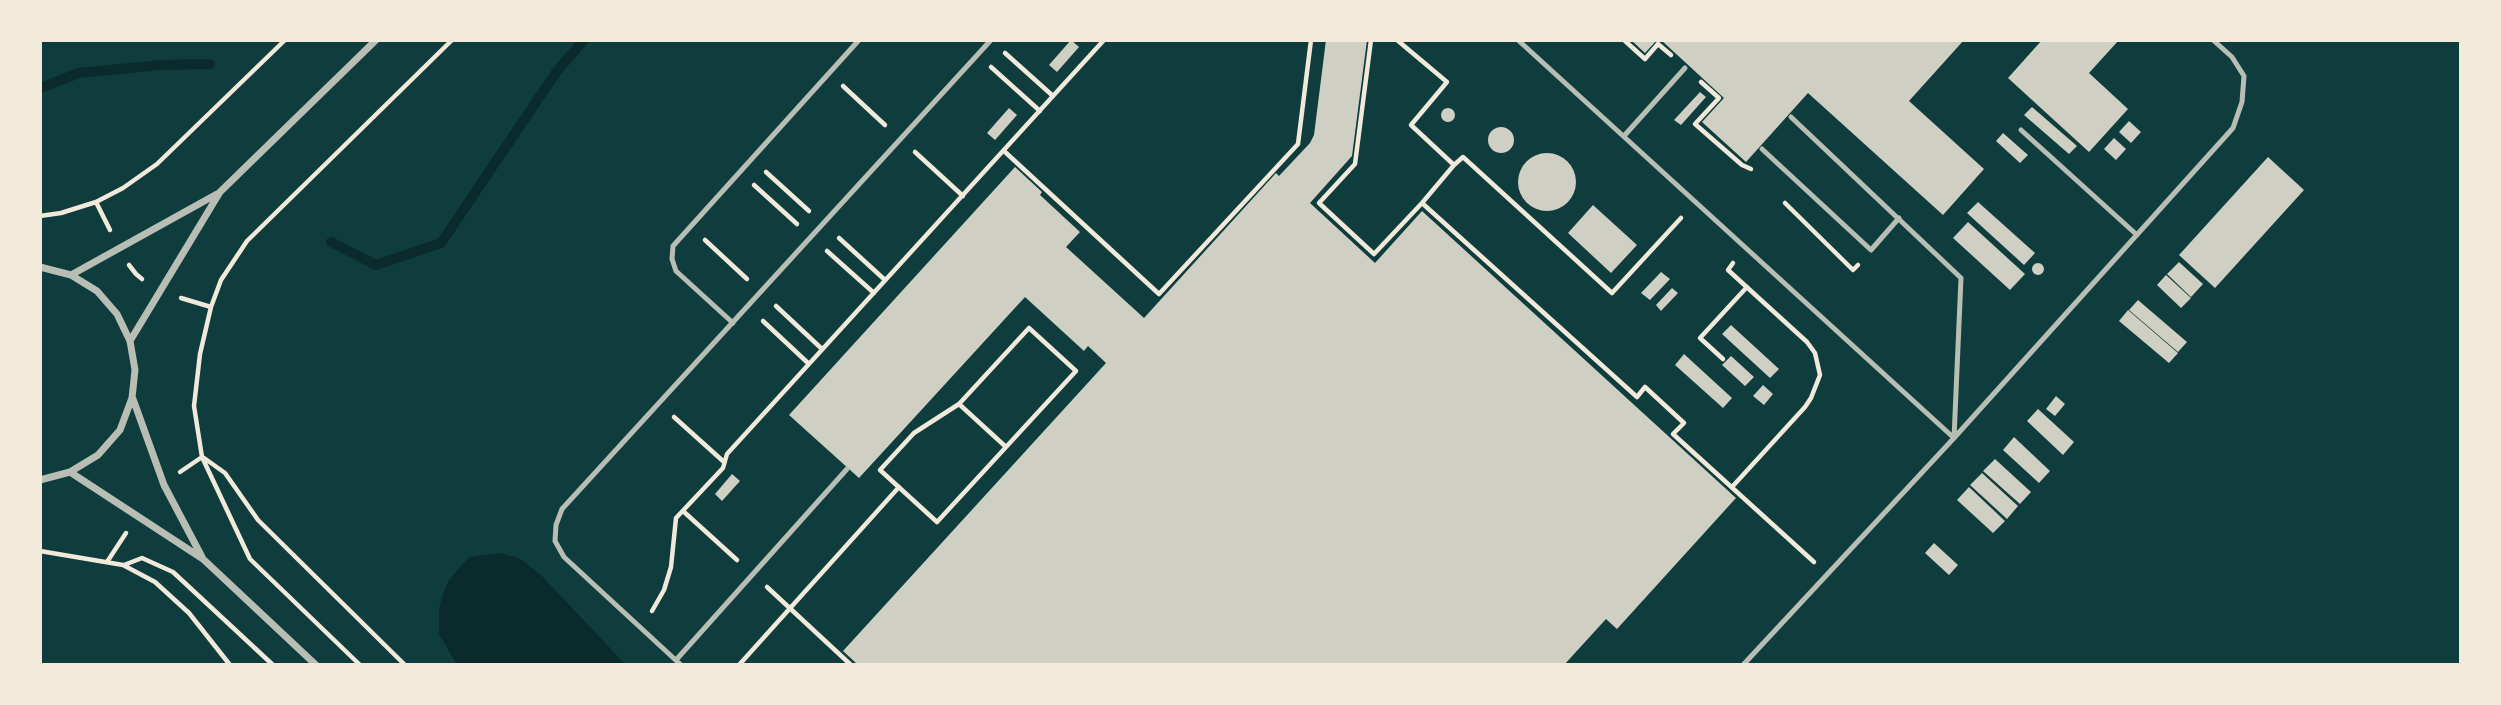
<!DOCTYPE html>
<style>
body{margin:0}
#map{position:relative;width:2501px;height:705px;overflow:hidden;background:#0f3d3e;font-family:Arial,sans-serif}
canvas{display:block}
.frame{position:absolute;inset:0;border:42px solid #f1e9da;pointer-events:none}
</style>
<div id="map">
<canvas width="2501" height="705"></canvas>
<div class="frame"></div>
</div>
<script>
const c = document.querySelector('canvas').getContext('2d');
c.lineJoin = 'round';
function paint(path, color) { c.fillStyle = color; c.fill(path, 'evenodd'); }
const shape = rows => new Path2D(rows.map(r => 'M' + r).join(''));
function trace(path, color, width, dash) { c.strokeStyle = color; c.lineWidth = width; c.lineCap = dash ? 'butt' : 'round'; c.setLineDash(dash || []); c.stroke(path); }
const water = shape([
 [499,553,519,558,540,574,626,665,457,665,439,634,439,609,443,593,449,580,469,557]
]);
const stream = shape([
 [40,88,79,73,160,65,210,64],
 [331,242,376,265,441,243,557,71,584,40]
]);
const building = shape([
 [1071,40,1079,47,1057,72,1049,65],
 [1326,40,1367,40,1352,156,1310,203,1375,263,1422,211,1736,498,1617,629,1606,619,1564,665,855,665,856,663,843,651,1106,363,1088,346,1084,351,1025,297,859,478,789,415,1015,167,1042,192,1040,195,1080,232,1066,247,1144,318,1276,173,1279,176,1310,143,1314,135],
 [1631,40,1657,40,1645,53],
 [1661,40,1964,40,1909,101,1984,169,1943,215,1808,93,1746,162,1702,122,1724,98],
 [2042,40,2119,40,2089,73,2128,109,2089,152,2008,78],
 [1700,92,1706,97,1681,125,1674,120],
 [2032,107,2077,146,2069,154,2024,115],
 [1009,108,1017,115,995,140,987,133],
 '1441 115a7 7 0 1 1 14 0a7 7 0 1 1-14 0Z',
 [2129,121,2141,132,2131,143,2119,132],
 '1488 140a13 13 0 1 1 26 0a13 13 0 1 1-26 0Z',
 [2003,133,2028,155,2020,163,1996,141],
 [2114,138,2126,149,2116,160,2104,149],
 '1518 182a29 29 0 1 1 58 0a29 29 0 1 1-58 0Z',
 [2268,157,2304,190,2215,288,2179,255],
 [1978,202,2035,253,2024,265,1967,213],
 [1593,205,1637,245,1611,273,1568,233],
 [1968,222,2025,274,2010,290,1953,238],
 [2179,262,2203,284,2191,297,2167,274],
 '2032 269a6 6 0 1 1 12 0a6 6 0 1 1-12 0Z',
 [1661,272,1670,279,1650,300,1641,293],
 [2166,275,2191,298,2181,308,2157,285],
 [1672,288,1678,293,1661,311,1656,305],
 [2138,300,2187,342,2178,352,2129,310],
 [2128,310,2178,353,2169,363,2119,321],
 [1731,325,1779,369,1770,378,1722,334],
 [1684,354,1732,398,1723,408,1675,365],
 [1731,356,1754,377,1745,386,1722,365],
 [1763,385,1773,394,1764,405,1753,396],
 [2056,396,2065,404,2055,416,2046,409],
 [2038,409,2074,442,2063,455,2027,421],
 [2014,437,2050,471,2039,483,2003,450],
 [1995,459,2031,492,2020,504,1983,471],
 [1982,473,2018,506,2007,519,1970,485],
 [732,474,740,481,722,501,715,494],
 [1969,487,2005,521,1993,533,1957,500],
 [1934,543,1958,565,1949,575,1925,553]
]);
const path = shape([
 [1371,40,1355,164,1319,203,1374,254,1422,203,1637,397,1645,387,1684,423,1673,434,1814,562],
 [1397,40,1447,82,1411,125,1454,165,1422,203],
 [1624,40,1645,59,1658,44,1671,55],
 [1005,53,1053,96],
 [991,67,1040,111],
 [1701,82,1719,98,1695,124,1742,165,1751,169],
 [843,86,885,125],
 [1004,151,1159,294,1298,144,1311,40],
 [915,152,963,196],
 [1454,165,1463,157,1612,293,1681,218],
 [766,172,809,211],
 [754,185,797,224],
 [96,202,110,230],
 [1785,203,1853,270,1858,265],
 [40,216,61,213,96,202,123,188,157,164,285,40],
 [839,238,885,280],
 [705,240,747,279],
 [827,251,874,293],
 [129,265,136,274,142,279],
 [181,298,211,307],
 [776,306,822,349],
 [763,321,809,364],
 [1029,328,1076,371,937,522,880,470,914,433,959,404,1029,328],
 [1723,359,1700,338,1747,287],
 [959,404,1006,447],
 [674,417,724,462],
 [204,458,225,473,258,520,405,665],
 [180,472,202,457],
 [1732,487,1805,407,1811,398,1820,375,1815,353,1807,342,1728,270,1733,263],
 [683,511,737,560],
 [40,551,123,565,155,582,189,613,230,665],
 [107,562,126,533],
 [124,565,142,558,173,572,273,665],
 [767,587,851,665],
 [652,611,664,590,671,567,676,518,723,468,727,454,1104,40],
 [360,665,250,559,202,457,194,406,200,354,211,307,221,280,247,241,452,40],
 [739,665,899,487]
]);
const service = shape([
 [1518,40,1954,438,1743,665],
 [1791,117,1961,278,1954,438],
 [2021,130,2137,235],
 [1624,136,1685,68],
 [1762,149,1871,250,1899,218],
 [733,323,676,271,672,259,673,246,859,40],
 [1954,438,2233,128,2242,102,2244,76,2232,57,2213,40],
 [676,660,847,469],
 [681,665,564,557,555,541,556,525,562,509,991,40]
]);
const minor = shape([
 [40,267,71,275,97,291,117,314,130,341,135,370,132,398,120,430,98,455,70,472,40,480],
 [71,275,217,194],
 [130,341,220,192,376,40],
 [133,399,164,485,202,557],
 [70,472,203,559,316,665]
]);
paint(water, '#0a2a2b');
trace(stream, '#0a2a2b', 10);
paint(building, '#cfcfc3');
trace(path, '#f1e9da', 4.5);
trace(service, '#b8beb3', 5);
trace(minor, '#b8beb3', 7);
</script>
